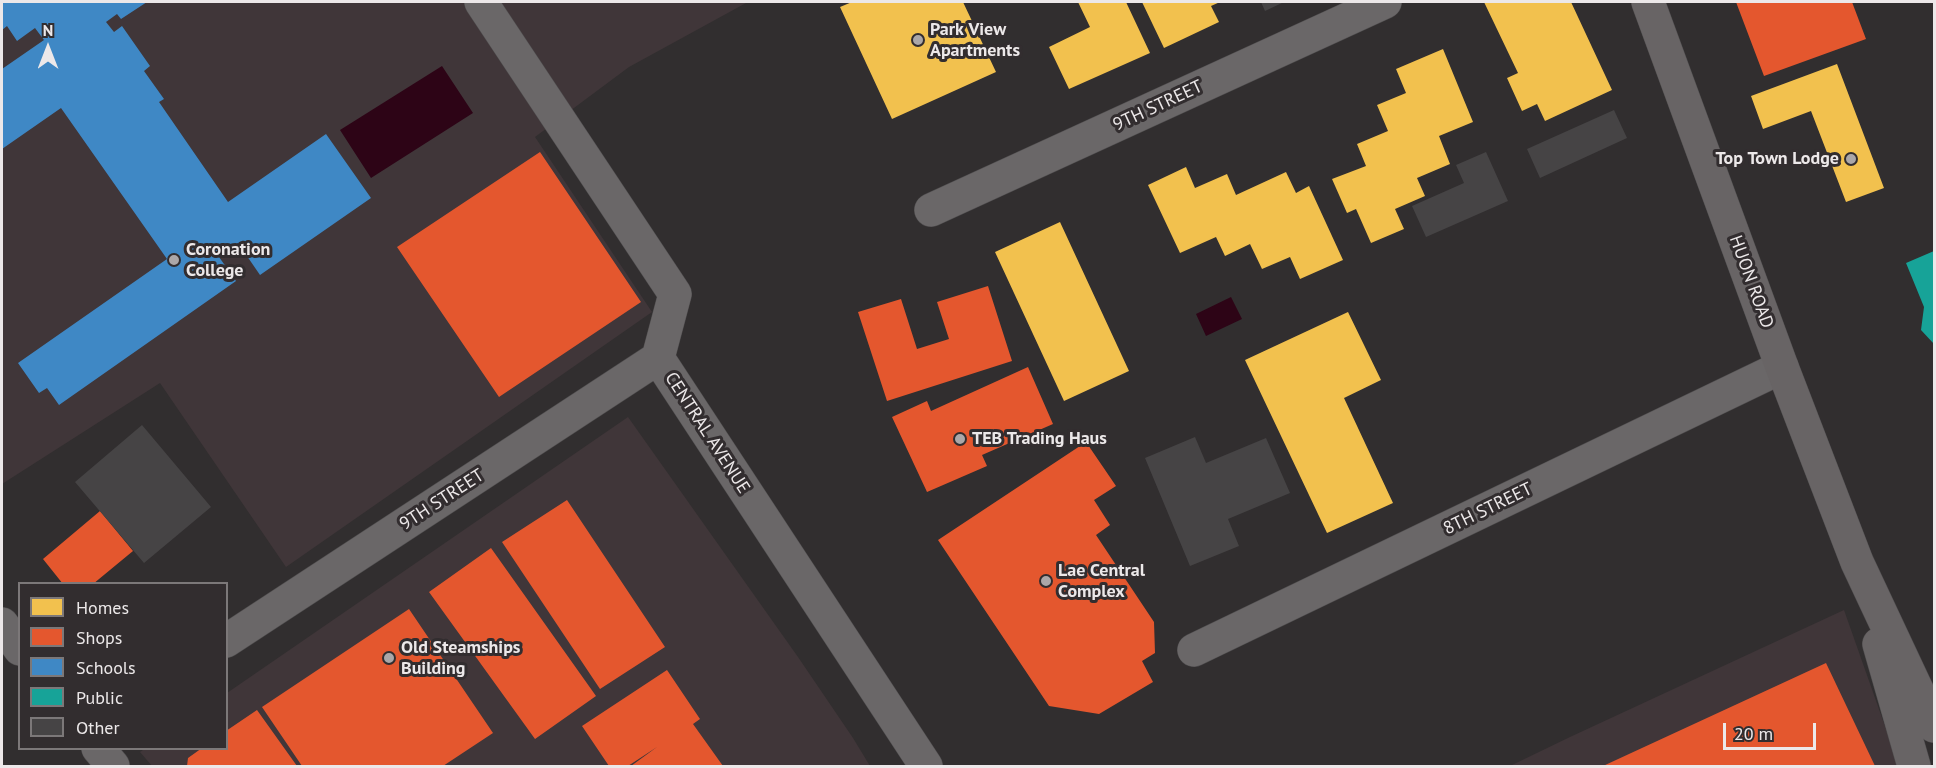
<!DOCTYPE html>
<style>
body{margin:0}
#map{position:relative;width:1936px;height:768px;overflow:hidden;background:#312e2f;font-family:"PT Sans",sans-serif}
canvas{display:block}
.frame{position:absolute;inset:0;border:3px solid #ece8e9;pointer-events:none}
.legend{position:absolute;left:18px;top:582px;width:210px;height:168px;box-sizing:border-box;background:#322d2f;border:2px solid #7c7879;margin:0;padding:8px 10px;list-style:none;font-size:18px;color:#ece8e9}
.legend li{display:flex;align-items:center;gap:12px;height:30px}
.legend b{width:30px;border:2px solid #7c7879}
.north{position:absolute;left:18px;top:18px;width:60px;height:60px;-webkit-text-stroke:4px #322d2f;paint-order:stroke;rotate:0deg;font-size:16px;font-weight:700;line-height:24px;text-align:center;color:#ece8e9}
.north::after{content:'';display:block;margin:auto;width:21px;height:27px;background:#ece8e9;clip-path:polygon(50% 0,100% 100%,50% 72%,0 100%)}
.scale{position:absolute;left:1723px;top:723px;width:93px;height:27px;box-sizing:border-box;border:3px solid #ece8e9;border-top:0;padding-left:8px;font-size:18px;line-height:21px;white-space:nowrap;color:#ece8e9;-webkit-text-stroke:4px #322d2f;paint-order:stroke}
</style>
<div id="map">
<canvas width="1936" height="768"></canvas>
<div class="frame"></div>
<ul class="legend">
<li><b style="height:16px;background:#f2c14e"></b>Homes</li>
<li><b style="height:16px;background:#e4572e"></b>Shops</li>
<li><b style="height:16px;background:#3f88c5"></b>Schools</li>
<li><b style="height:16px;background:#17a398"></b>Public</li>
<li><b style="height:16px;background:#464445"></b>Other</li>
</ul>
<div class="north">N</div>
<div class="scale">20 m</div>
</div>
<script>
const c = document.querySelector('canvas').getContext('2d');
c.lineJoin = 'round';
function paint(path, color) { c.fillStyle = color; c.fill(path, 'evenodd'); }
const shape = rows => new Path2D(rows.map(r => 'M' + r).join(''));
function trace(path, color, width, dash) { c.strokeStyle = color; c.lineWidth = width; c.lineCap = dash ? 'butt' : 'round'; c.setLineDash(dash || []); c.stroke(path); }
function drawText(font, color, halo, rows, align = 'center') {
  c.font = font + ' "PT Sans",sans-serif'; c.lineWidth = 6; c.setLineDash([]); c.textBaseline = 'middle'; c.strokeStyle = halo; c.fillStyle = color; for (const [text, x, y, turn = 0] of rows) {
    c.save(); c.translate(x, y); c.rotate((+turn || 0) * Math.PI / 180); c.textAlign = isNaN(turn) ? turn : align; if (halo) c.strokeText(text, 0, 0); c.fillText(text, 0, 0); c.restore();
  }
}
const built = shape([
 [2,2,745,2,746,3,629,67,535,137,652,312,286,567,160,383,2,484],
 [628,417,798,657,853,738,870,766,152,766,140,752,146,748,226,748,227,693],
 [1844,610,1899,766,1510,766,1570,737]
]);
const water = shape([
 [442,66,473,113,371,178,340,130],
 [1231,297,1242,319,1206,336,1196,314]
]);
const homes = shape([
 [852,2,963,2,996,72,892,119,840,7],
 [1078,2,1126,2,1150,53,1069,89,1049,47,1090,27],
 [1142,2,1220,2,1211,6,1219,22,1164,48],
 [1484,2,1571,2,1612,90,1545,121,1537,104,1522,111,1507,78,1518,73],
 [1443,49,1473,122,1439,136,1450,164,1417,178,1425,196,1395,209,1404,229,1371,243,1356,209,1347,213,1332,179,1366,166,1357,144,1388,131,1377,105,1406,93,1396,69],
 [1837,64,1884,188,1846,202,1811,111,1763,129,1751,96],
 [1186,167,1195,188,1227,174,1236,195,1286,172,1296,193,1309,186,1343,260,1300,279,1290,257,1262,269,1250,244,1225,256,1216,237,1180,253,1148,185],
 [1060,222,1129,371,1064,401,995,252],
 [1348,312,1381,380,1344,398,1393,503,1327,533,1245,360]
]);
const shops = shape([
 [1736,2,1852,2,1866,39,1764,76],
 [540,152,641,302,499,397,397,247],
 [988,286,1012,361,887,401,858,312,901,299,917,349,949,339,937,302],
 [1028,367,1053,424,982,455,987,466,927,492,892,417,927,401,931,411],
 [1086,442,1116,486,1094,500,1110,525,1096,535,1154,622,1155,653,1142,661,1153,682,1099,714,1049,706,938,540],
 [567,500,665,647,600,689,502,542],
 [100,511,133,551,93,584,63,584,43,559],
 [491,548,596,696,535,739,429,592],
 [409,609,493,733,443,766,302,766,262,707],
 [1826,663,1875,766,1603,766],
 [667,670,700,719,693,724,723,766,631,766,657,747,628,766,609,766,582,726],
 [257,710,297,766,187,766,188,758,202,748,226,748,226,731]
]);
const schools = shape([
 [2,2,147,2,121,19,117,14,106,22,114,32,122,26,150,66,144,71,164,99,159,102,228,202,326,134,371,198,260,275,238,243,219,257,236,281,59,405,47,388,39,393,18,363,167,259,61,108,2,149,2,69,44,40,35,28,17,41,7,26,2,30]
]);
const public = shape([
 [1934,251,1934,344,1921,330,1924,307,1906,263]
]);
const building = shape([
 [1261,2,1284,2,1265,11],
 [1614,110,1627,138,1540,178,1527,149],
 [1486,152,1508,201,1426,237,1412,206,1464,183,1456,165],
 [142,425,211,507,144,563,75,482],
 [1195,437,1206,463,1266,438,1290,493,1228,519,1239,546,1190,566,1145,458]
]);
const minor = shape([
 [481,2,675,294,658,358,926,766],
 [931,210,1385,2],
 [226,641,658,358],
 [1194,650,1782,367]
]);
const tertiary = shape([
 [2,624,20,649],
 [98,748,113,766]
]);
const secondary = shape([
 [1648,2,1782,367,1857,562,1934,726],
 [1879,644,1914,766]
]);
const markers = [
 [918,40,6,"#aba7a8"],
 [1851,159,6,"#aba7a8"],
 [174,260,6,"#aba7a8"],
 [960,439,6,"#aba7a8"],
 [1046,581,6,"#aba7a8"],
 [389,658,6,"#aba7a8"]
];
const poiNames = [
 ["Park View",930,30],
 ["Apartments",930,51],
 ["Top Town Lodge",1839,159,"right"],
 ["Coronation",186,250],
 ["College",186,271],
 ["TEB Trading Haus",972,439],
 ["Lae Central",1058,571],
 ["Complex",1058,592],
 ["Old Steamships",401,648],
 ["Building",401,669]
];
const streetNames = [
 ["9TH STREET",1158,106,-25],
 ["HUON ROAD",1751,282,70],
 ["CENTRAL AVENUE",707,433,57],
 ["9TH STREET",442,500,-33],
 ["8TH STREET",1488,509,-26]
];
paint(built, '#403639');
paint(water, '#2d0416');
paint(homes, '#f2c14e');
paint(shops, '#e4572e');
paint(schools, '#3f88c5');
paint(public, '#17a398');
paint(building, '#464445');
trace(minor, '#4f4d4e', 34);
trace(tertiary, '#4f4d4e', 34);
trace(secondary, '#4f4d4e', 34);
trace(minor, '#6a6768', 33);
trace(tertiary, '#6a6768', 33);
trace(secondary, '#686465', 33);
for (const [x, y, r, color] of markers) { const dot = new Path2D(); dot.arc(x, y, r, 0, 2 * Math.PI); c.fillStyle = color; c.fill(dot); trace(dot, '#322d2f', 2); }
drawText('bold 18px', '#ece8e9', '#322d2f', poiNames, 'left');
drawText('18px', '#ece8e9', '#322d2f', streetNames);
</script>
